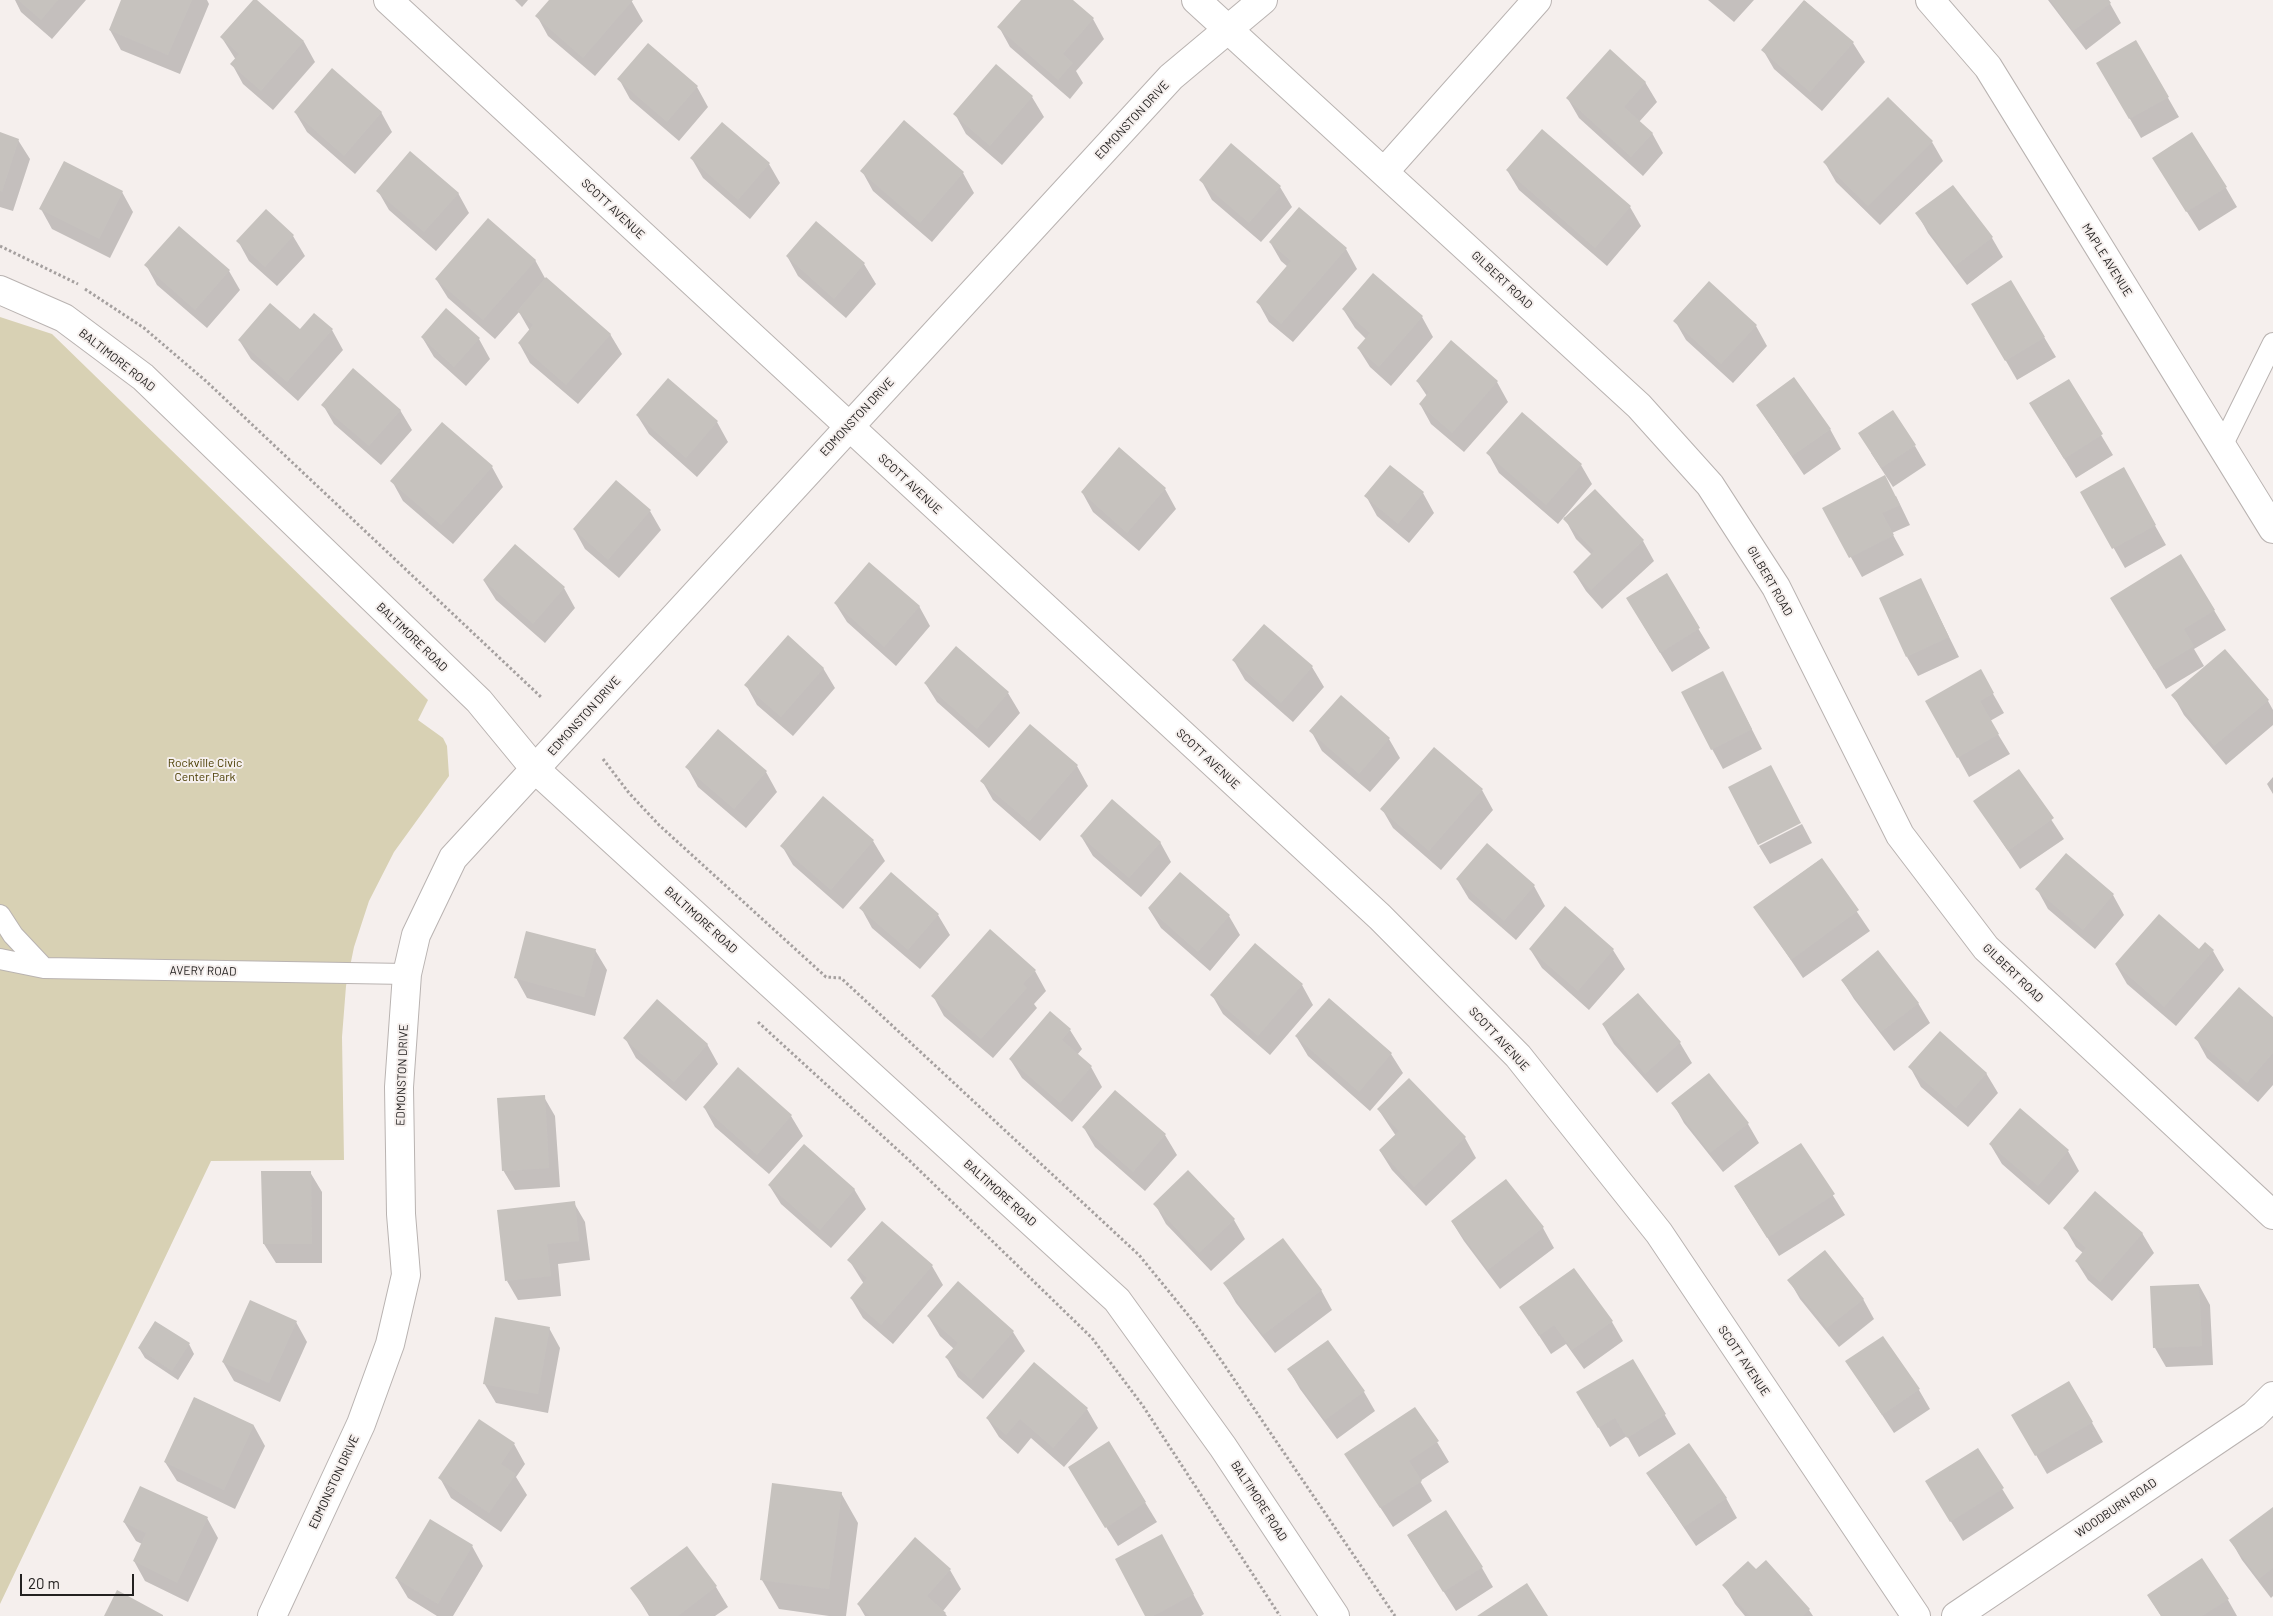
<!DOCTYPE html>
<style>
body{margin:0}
#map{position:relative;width:2273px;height:1616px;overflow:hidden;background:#f5efed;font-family:Barlow,sans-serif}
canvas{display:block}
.scale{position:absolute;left:20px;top:1574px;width:114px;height:22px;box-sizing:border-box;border:2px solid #232120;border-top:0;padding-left:6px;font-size:15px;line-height:18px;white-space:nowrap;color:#232120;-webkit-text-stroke:4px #f5efed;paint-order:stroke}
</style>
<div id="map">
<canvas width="2273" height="1616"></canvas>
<div class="scale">20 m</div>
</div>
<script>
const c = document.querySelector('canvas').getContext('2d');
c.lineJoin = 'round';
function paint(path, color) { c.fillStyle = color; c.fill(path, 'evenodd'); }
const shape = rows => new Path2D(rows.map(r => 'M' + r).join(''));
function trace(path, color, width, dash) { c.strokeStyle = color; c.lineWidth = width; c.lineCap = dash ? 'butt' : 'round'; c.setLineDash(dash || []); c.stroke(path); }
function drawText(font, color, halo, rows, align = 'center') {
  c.font = font + ' Barlow,sans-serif'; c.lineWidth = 4; c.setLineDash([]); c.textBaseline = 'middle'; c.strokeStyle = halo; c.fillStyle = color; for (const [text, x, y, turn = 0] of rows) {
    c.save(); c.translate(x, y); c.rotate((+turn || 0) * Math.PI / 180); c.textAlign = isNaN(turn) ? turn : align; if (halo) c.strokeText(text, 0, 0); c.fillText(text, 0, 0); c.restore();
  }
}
const green = shape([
 [0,317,52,334,428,700,418,720,443,738,447,746,449,776,394,852,369,901,354,947,346,986,342,1037,344,1160,211,1161,0,1604]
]);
const shadow = shape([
 [15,0,86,0,52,39,21,12],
 [123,0,207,0,209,4,180,74,121,50,110,30],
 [254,0,304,42,315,62,273,110,243,84,232,64,236,60,222,38],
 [515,0,528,0,522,7],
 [550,0,631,0,643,21,595,76,548,36,537,16],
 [1023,0,1071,0,1093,19,1104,39,1076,71,1083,83,1070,99,1010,47,999,27],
 [1708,0,1754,0,1734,22],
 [2048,0,2108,0,2121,23,2086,50],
 [1805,1,1853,43,1865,62,1822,111,1774,69,1763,50],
 [2136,42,2179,117,2141,138,2098,64],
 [648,45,697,87,708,107,679,141,630,99,619,79],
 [996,66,1032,97,1044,117,1002,165,966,134,955,114],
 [1645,82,1657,102,1639,122,1652,133,1663,153,1643,176,1579,118,1568,99],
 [295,112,381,112,392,132,355,174,307,132],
 [0,134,18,140,30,159,13,211,0,207],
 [1932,142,1943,161,1880,225,1836,182,1825,163],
 [1232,145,1280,187,1292,207,1261,242,1212,200,1201,180],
 [692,159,769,164,780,183,750,219,703,178],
 [1507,170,1630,207,1641,226,1607,266,1519,190],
 [862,171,963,173,974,193,932,242,873,191],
 [2165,177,2226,188,2237,207,2199,231],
 [378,191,458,193,469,213,436,251,389,210],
 [122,192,133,212,110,258,52,229,41,209],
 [266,211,293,236,305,256,277,286,249,261,238,241],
 [1917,213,1992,238,2003,257,1967,285,1928,233],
 [816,223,864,264,876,284,846,318,798,276,787,256],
 [1270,242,1346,249,1357,269,1293,342,1269,322,1258,302,1288,267,1281,261],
 [535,260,546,280,610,334,622,354,578,404,530,363,519,343,530,331,519,312,495,339,448,298,436,279],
 [146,265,229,271,240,290,207,328,157,285],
 [2011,282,2056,357,2017,380,1973,304],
 [1343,309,1422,317,1433,337,1391,386,1370,367,1358,348,1366,339,1355,328],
 [1675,321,1756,326,1767,346,1733,383,1686,340],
 [332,330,343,350,298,401,251,359,239,340,300,331],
 [422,337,479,339,490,359,466,386,434,357],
 [2068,380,2113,455,2076,478,2042,423],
 [1417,381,1497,382,1508,402,1464,452,1431,424,1420,404,1427,396],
 [323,405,400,410,412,430,381,465,334,424],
 [1757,405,1830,429,1841,449,1804,475],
 [637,415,717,422,728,442,697,477,649,434],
 [1915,446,1926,465,1893,487,1871,453],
 [1488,453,1581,465,1592,484,1564,517,1643,541,1654,561,1602,609,1586,591,1574,572,1592,555,1576,539,1564,517,1558,524,1499,473],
 [492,467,503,487,453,544,403,501,392,481],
 [2123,469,2166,545,2125,568,2082,492],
 [1165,489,1176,509,1139,551,1093,512,1082,492],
 [1423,493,1434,513,1409,543,1377,516,1366,496],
 [1896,496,1910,525,1892,533,1904,555,1862,577,1824,509],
 [650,511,661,530,619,578,585,549,574,529],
 [2181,556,2226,630,2194,649,2204,666,2166,689,2123,618],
 [1666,575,1710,648,1672,672,1639,618],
 [1921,580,1959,657,1918,676,1907,657],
 [484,581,564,588,575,608,545,643,496,600],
 [835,603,919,606,930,626,896,666,847,622],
 [1264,625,1312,667,1324,687,1293,722,1245,680,1234,661],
 [956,648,1008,693,1020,713,989,748,937,702,925,683],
 [823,668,835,688,793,736,757,705,746,685],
 [1980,671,2004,713,1990,721,2010,754,1969,777,1927,701],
 [1723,673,1762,749,1723,769,1712,749],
 [2173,695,2268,701,2273,710,2273,725,2226,765,2184,715],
 [1030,725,1077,766,1088,786,1040,841,993,800,982,781],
 [1311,731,1389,739,1400,758,1370,792,1322,751],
 [687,767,766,772,777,792,746,828,698,787],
 [2019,771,2064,839,2020,869,1975,801],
 [2273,777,2273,794,2267,784],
 [1482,790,1493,810,1441,870,1393,828,1382,809],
 [823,798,873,841,885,861,843,909,793,865,782,846],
 [1802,824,1812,843,1770,864,1759,846],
 [1081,836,1160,842,1171,862,1141,897,1093,856],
 [2067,855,2113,895,2124,915,2095,949,2048,909,2037,889],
 [1821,859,1870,931,1803,978,1755,907],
 [891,874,938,915,950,935,920,969,872,928,861,908],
 [1457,879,1534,886,1545,906,1516,940,1469,899],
 [1149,909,1229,916,1240,935,1210,971,1161,928],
 [1530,949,1613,950,1625,969,1589,1010,1542,968],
 [595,950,607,970,595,1016,527,998,516,978],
 [2199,951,2213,951,2224,970,2176,1026,2127,984,2116,965],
 [1035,971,1046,991,1034,1004,1037,1008,993,1058,944,1016,933,996],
 [1842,980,1918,1003,1930,1023,1894,1051,1854,999],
 [1302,985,1313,1005,1270,1055,1223,1014,1212,995],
 [1638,995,1680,1043,1692,1063,1657,1093,1614,1044,1603,1025],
 [1329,999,1391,1054,1403,1073,1370,1111,1308,1056,1296,1036],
 [2273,1018,2273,1085,2258,1102,2207,1058,2196,1038],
 [1070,1030,1082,1049,1077,1055,1091,1067,1102,1087,1072,1122,1022,1078,1010,1059],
 [625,1038,707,1044,718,1064,686,1101,636,1058],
 [1910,1067,1986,1073,1998,1093,1968,1127,1921,1087],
 [738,1069,791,1116,803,1136,769,1174,715,1127,704,1107],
 [1409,1080,1465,1138,1476,1158,1426,1206,1392,1170,1380,1151,1396,1136,1378,1109],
 [544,1097,555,1116,560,1187,515,1190,503,1170],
 [1673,1103,1748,1124,1759,1143,1723,1172,1684,1123],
 [1084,1128,1165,1135,1177,1155,1145,1191,1095,1147],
 [1801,1144,1845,1215,1779,1256,1735,1187],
 [1990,1144,2068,1151,2079,1171,2049,1205,2002,1164],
 [310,1172,322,1192,322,1263,276,1263,264,1244],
 [769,1185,854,1189,866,1209,831,1248,781,1204],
 [574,1203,585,1222,590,1260,558,1264,561,1296,518,1300,507,1281],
 [1155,1204,1234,1220,1245,1239,1211,1271,1166,1224],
 [1452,1222,1543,1228,1554,1248,1500,1289,1464,1241],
 [2065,1228,2142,1233,2154,1253,2112,1301,2088,1280,2076,1261,2083,1253,2076,1247],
 [849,1260,932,1266,943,1285,893,1344,863,1318,851,1298,864,1284],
 [1789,1280,1863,1299,1874,1319,1839,1347,1800,1299],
 [1225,1284,1321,1290,1332,1310,1275,1353,1236,1303],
 [2199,1285,2210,1305,2213,1365,2166,1367,2155,1348],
 [1521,1308,1612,1322,1623,1341,1584,1369,1566,1344,1551,1354],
 [928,1316,1013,1332,1025,1351,983,1399,958,1377,947,1358,954,1349,940,1336],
 [296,1322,307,1342,280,1402,234,1381,223,1362],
 [549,1328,560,1348,548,1413,496,1403,484,1383],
 [1328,1342,1364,1392,1375,1411,1337,1439,1300,1389,1289,1370],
 [189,1344,194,1354,178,1380,145,1358,139,1348],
 [1633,1361,1676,1434,1639,1457,1627,1436,1610,1447,1578,1392],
 [1847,1362,1919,1390,1930,1409,1894,1433],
 [2069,1382,2103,1442,2047,1474,2013,1415],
 [195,1398,254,1426,265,1446,235,1509,177,1481,165,1462],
 [1087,1409,1098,1428,1064,1467,1031,1438,1018,1454,999,1437,987,1418],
 [1437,1442,1449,1462,1420,1481,1432,1501,1393,1527,1346,1455],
 [1109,1443,1157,1522,1118,1546,1081,1487],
 [514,1444,525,1464,516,1477,527,1495,501,1532,451,1498,440,1478],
 [1978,1450,2014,1508,1963,1541,1938,1501],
 [1647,1473,1726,1498,1737,1518,1696,1546],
 [841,1493,858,1523,846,1616,829,1616,779,1609,762,1580],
 [2273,1509,2273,1596,2271,1598,2242,1560,2231,1541],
 [207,1518,218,1538,188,1602,145,1581,134,1561,142,1544,136,1541,124,1522],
 [1408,1536,1482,1568,1493,1587,1456,1611],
 [472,1546,483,1566,453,1616,437,1616,408,1598,396,1578],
 [687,1547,716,1587,728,1607,715,1616,649,1616,632,1588],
 [1172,1555,1204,1614,1201,1616,1147,1616],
 [1766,1562,1809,1610,1813,1616,1745,1616,1735,1604,1724,1585,1756,1571],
 [950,1570,961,1589,943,1611,947,1616,865,1616,858,1604],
 [2148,1595,2228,1600,2237,1616,2161,1616]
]);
const building = shape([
 [18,0,58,0,41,20],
 [121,0,192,0,168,55,109,30],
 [253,0,257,0,304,41,261,91,230,64,239,54,220,37],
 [549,0,633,0,583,58,535,16],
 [1021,0,1073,0,1094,18,1063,54,1073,63,1058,80,997,27],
 [1804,0,1854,42,1810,92,1761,50],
 [2050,0,2109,0,2111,3,2073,31],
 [2136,40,2169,97,2129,119,2096,63],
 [648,43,698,86,667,122,617,79],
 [1610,49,1646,82,1624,107,1653,133,1631,157,1566,98],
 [996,64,1033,96,990,146,953,114],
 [332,68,382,112,344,156,294,112],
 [1888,97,1933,141,1868,206,1823,162],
 [904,120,964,172,920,223,860,171],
 [722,122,770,163,738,200,690,158],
 [1542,129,1631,206,1595,248,1506,170],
 [0,132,19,139,2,192,0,191],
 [2192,132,2227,187,2186,212,2152,158],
 [1231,143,1281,186,1249,223,1199,180],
 [410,151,459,193,424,232,376,191],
 [64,161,123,191,99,239,39,209],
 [1953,185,1993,237,1955,266,1915,213],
 [1299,207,1347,248,1281,324,1256,302,1291,261,1269,242],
 [266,209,294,235,265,267,236,241],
 [488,218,536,260,483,320,435,279],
 [816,221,865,263,834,299,786,256],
 [179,226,230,270,195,310,144,265],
 [1373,273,1423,316,1379,367,1357,348,1370,333,1342,309],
 [546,277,611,334,566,385,518,343,533,325,517,311],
 [2011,280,2045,337,2005,361,1971,304],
 [1709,281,1757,325,1721,364,1673,321],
 [270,303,300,329,314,313,333,329,287,382,238,340],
 [446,308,480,338,454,367,421,337],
 [1451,340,1498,381,1452,433,1419,404,1429,392,1416,381],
 [353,368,401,410,369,446,321,405],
 [1794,377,1831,429,1792,456,1756,405],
 [668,378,718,421,686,458,636,415],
 [2069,379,2103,434,2064,459,2029,403],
 [1893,410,1916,445,1881,468,1858,433],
 [1522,412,1582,464,1546,505,1486,453],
 [442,422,493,466,441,525,390,481],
 [1119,447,1166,488,1127,533,1081,492],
 [1390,465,1424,492,1398,524,1364,496],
 [2124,467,2156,525,2112,549,2080,492],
 [1885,475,1900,505,1882,513,1894,535,1849,558,1822,508],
 [616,480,651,510,608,560,573,529],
 [1595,489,1644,540,1591,590,1573,572,1594,551,1563,519],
 [515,544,565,587,533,624,483,580],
 [2181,554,2215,610,2184,629,2194,646,2154,670,2110,598],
 [869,562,920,606,884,647,834,603],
 [1667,573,1700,628,1660,653,1626,598],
 [1921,578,1949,637,1906,657,1879,598],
 [1264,624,1313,666,1281,703,1232,660],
 [788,635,824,668,781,717,744,685],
 [956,646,1009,692,977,729,924,683],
 [2225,649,2269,700,2214,746,2171,695],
 [1981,669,1994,693,1980,701,1999,734,1957,758,1925,701],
 [1723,671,1752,729,1711,750,1681,692],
 [1341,695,1390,738,1359,774,1309,731],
 [1030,724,1078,765,1029,822,980,781],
 [718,729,767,771,734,809,685,767],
 [1434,747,1483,789,1429,851,1380,809],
 [1771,765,1801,823,1758,845,1728,787],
 [2019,769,2054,818,2008,851,1973,801],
 [823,796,874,840,831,890,780,846],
 [1112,799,1161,842,1129,878,1080,836],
 [1487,843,1535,885,1504,921,1456,879],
 [2066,853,2114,894,2083,930,2035,889],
 [1822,858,1859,910,1791,960,1753,907],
 [891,872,939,914,908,950,859,908],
 [1180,872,1230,915,1198,952,1148,908],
 [1565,906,1614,949,1578,991,1529,949],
 [2159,914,2199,949,2205,942,2214,950,2164,1007,2115,964],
 [990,929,1036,970,1023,984,1027,988,981,1039,931,996],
 [526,931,596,949,584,997,514,978],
 [1255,943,1303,984,1258,1036,1210,995],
 [1878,950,1919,1003,1881,1032,1841,980],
 [2239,987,2273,1017,2273,1053,2247,1083,2194,1038],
 [1638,993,1681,1042,1645,1074,1602,1024],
 [1329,998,1392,1053,1359,1092,1295,1036],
 [657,999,708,1044,674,1082,623,1038],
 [1050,1011,1071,1029,1062,1040,1092,1066,1060,1103,1009,1059],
 [1940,1031,1987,1073,1956,1108,1908,1067],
 [738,1067,792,1115,757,1155,703,1107],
 [1709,1073,1749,1123,1710,1153,1671,1103],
 [1409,1078,1466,1137,1414,1187,1379,1150,1399,1131,1377,1109],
 [1115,1090,1166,1134,1133,1172,1082,1127],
 [545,1095,549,1168,502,1171,497,1098],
 [2020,1108,2069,1150,2038,1186,1989,1144],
 [1801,1143,1835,1194,1767,1238,1734,1186],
 [804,1144,855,1189,820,1230,768,1185],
 [1188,1170,1235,1219,1199,1253,1153,1204],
 [261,1171,311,1171,312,1244,263,1244],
 [1506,1179,1544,1227,1488,1270,1451,1221],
 [2095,1191,2143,1233,2100,1282,2075,1261,2086,1248,2063,1228],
 [575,1201,579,1241,547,1244,551,1276,505,1281,497,1210],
 [882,1221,933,1265,881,1325,850,1298,867,1278,847,1260],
 [1283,1238,1322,1290,1263,1335,1223,1283],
 [1825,1250,1864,1299,1827,1328,1787,1280],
 [1574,1268,1613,1321,1572,1350,1554,1325,1539,1336,1519,1307],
 [958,1281,1014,1331,971,1380,945,1357,958,1343,927,1316],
 [2199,1284,2202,1346,2153,1348,2150,1286],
 [250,1300,297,1321,269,1383,222,1362],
 [495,1317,550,1327,538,1394,483,1384],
 [155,1321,190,1343,172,1371,138,1348],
 [1883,1336,1920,1389,1882,1415,1845,1361],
 [1328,1340,1365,1391,1325,1420,1287,1369],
 [1633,1359,1666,1414,1627,1438,1615,1418,1598,1428,1576,1392],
 [1034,1362,1088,1408,1053,1448,1020,1419,1006,1435,986,1418],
 [2069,1381,2093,1422,2035,1456,2011,1415],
 [194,1397,254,1425,224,1490,164,1462],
 [1415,1407,1439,1441,1409,1461,1422,1481,1380,1508,1344,1454],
 [479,1419,515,1443,501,1464,516,1474,489,1513,438,1478],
 [1109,1441,1146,1502,1105,1528,1068,1467],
 [1689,1443,1727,1498,1684,1527,1646,1473],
 [1978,1448,2004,1488,1950,1522,1925,1481],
 [772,1483,842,1492,829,1589,760,1580],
 [140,1486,208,1517,177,1583,133,1561,146,1533,123,1522],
 [2273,1507,2273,1568,2259,1579,2229,1540],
 [1446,1510,1483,1567,1443,1592,1407,1535],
 [430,1519,473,1545,438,1604,395,1578],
 [1162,1534,1194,1594,1153,1616,1145,1616,1115,1559],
 [915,1537,951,1569,927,1596,946,1613,943,1616,870,1616,857,1604],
 [687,1546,717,1586,678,1616,651,1616,630,1588],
 [2202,1558,2229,1599,2202,1616,2161,1616,2147,1595],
 [1766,1560,1810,1609,1803,1616,1750,1616,1722,1585,1748,1561,1756,1569],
 [1527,1583,1548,1616,1477,1616],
 [117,1590,163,1615,163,1616,104,1616]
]);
const path = shape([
 [0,246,78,284],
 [85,289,144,328,207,382,541,697],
 [603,759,629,793,659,825,826,977,841,978,1139,1255,1193,1321,1223,1363,1395,1616],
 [758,1022,912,1163,1092,1338,1143,1406,1280,1616]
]);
const service = shape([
 [2222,446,2273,343],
 [0,915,13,935,44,968],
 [0,959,44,968,407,974]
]);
const minor = shape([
 [388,0,1380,917,1518,1056,1659,1233,1916,1616],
 [1196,0,1639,406,1710,485,1776,587,1900,835,1986,948,2273,1215],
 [1930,0,1988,67,2273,529],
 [1384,172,1537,0],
 [272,1616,361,1424,390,1344,406,1275,401,1214,399,1087,407,974,416,935,453,858,1171,77,1263,0],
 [1956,1616,2254,1415,2273,1396]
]);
const tertiary = shape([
 [0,290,64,318,143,377,479,701,535,769,1117,1300,1223,1447,1335,1616]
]);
const streetNames = [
 ["EDMONSTON DRIVE",1132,120,-47],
 ["SCOTT AVENUE",613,209,43],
 ["MAPLE AVENUE",2107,260,58],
 ["GILBERT ROAD",1502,280,43],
 ["BALTIMORE ROAD",117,360,38],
 ["EDMONSTON DRIVE",857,417,-47],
 ["SCOTT AVENUE",910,484,43],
 ["GILBERT ROAD",1770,581,60],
 ["BALTIMORE ROAD",412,637,44],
 ["EDMONSTON DRIVE",584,716,-48],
 ["SCOTT AVENUE",1208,759,43],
 ["BALTIMORE ROAD",701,920,42],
 ["AVERY ROAD",203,971,1],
 ["GILBERT ROAD",2013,973,44],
 ["SCOTT AVENUE",1499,1039,47],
 ["EDMONSTON DRIVE",402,1075,-88],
 ["BALTIMORE ROAD",1000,1193,42],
 ["SCOTT AVENUE",1744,1361,56],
 ["EDMONSTON DRIVE",334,1482,-65],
 ["BALTIMORE ROAD",1259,1501,57],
 ["WOODBURN ROAD",2116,1508,-34]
];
const parkNames = [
 ["Rockville Civic",205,763],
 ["Center Park",205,777]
];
paint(green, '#d8d1b4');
paint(shadow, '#0003');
paint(building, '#c6c2be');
trace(service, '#b9b3b1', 22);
trace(minor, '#b9b3b1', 30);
trace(tertiary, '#b9b3b1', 30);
trace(path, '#a5a09f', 3, [2.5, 2.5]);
trace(service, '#fff', 20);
trace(minor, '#fff', 28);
trace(tertiary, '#fff', 28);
drawText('12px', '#232120', '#f5efed', streetNames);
drawText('12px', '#493c00', '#f5efed', parkNames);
</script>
